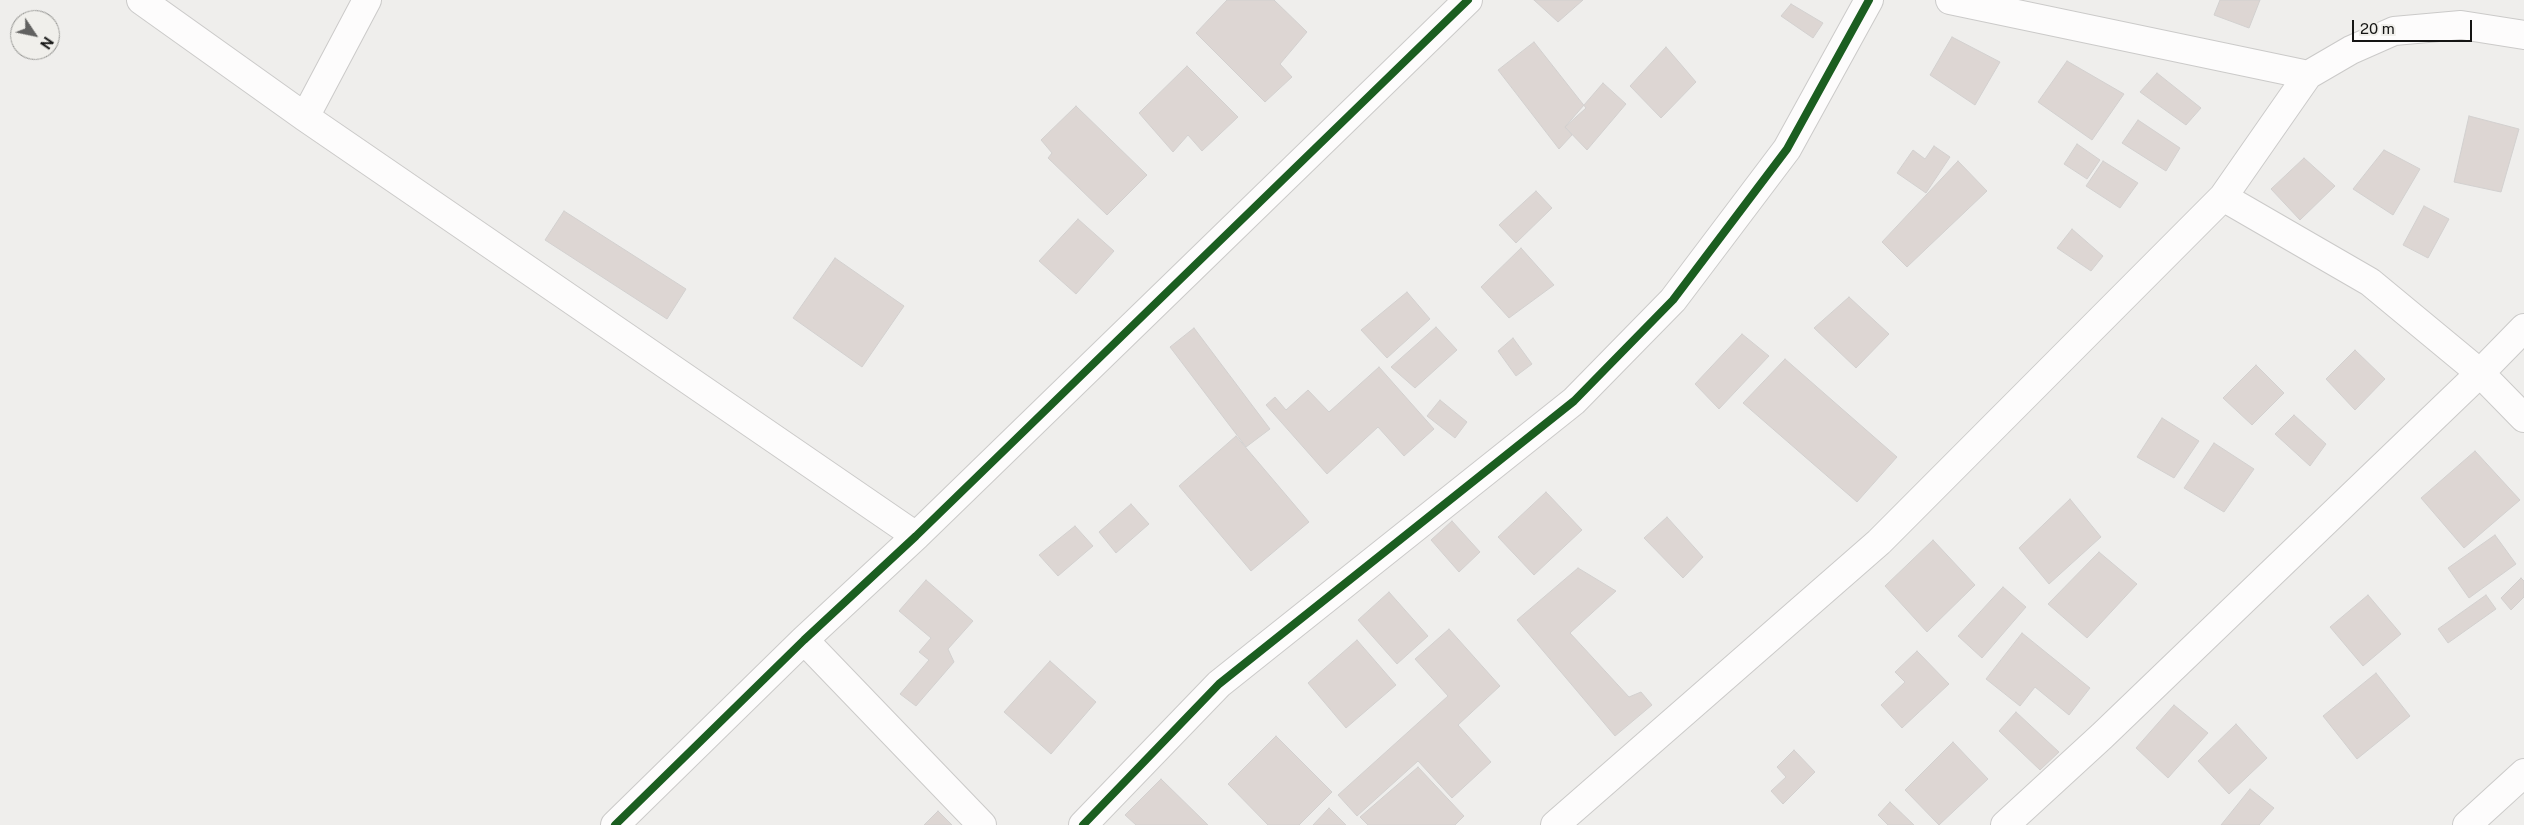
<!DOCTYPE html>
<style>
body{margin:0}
#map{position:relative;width:2524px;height:825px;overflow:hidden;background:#efeeec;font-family:"Public Sans",sans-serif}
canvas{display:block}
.north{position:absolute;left:10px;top:10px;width:50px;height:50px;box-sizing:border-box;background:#f0efeb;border:1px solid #989895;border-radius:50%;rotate:124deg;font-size:14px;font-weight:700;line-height:20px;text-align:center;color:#151514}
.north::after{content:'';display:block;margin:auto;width:18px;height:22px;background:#616160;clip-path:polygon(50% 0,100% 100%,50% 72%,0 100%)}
.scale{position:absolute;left:2352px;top:20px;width:120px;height:22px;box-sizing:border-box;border:2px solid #151514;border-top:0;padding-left:6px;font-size:15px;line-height:18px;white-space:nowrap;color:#151514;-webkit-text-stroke:4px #f0efeb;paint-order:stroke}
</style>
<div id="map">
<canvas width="2524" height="825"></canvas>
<div class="north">N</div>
<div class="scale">20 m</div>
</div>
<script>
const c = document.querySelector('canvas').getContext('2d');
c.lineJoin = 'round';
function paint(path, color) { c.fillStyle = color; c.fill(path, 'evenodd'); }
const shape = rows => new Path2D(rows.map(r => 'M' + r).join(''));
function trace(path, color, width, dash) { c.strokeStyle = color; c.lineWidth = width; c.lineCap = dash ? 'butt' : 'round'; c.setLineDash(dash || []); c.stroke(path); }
const building = shape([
 [1227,0,1274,0,1307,32,1280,64,1292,77,1265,102,1196,33,1227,0],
 [1534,0,1583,0,1558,22,1534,0],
 [2220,0,2260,0,2249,28,2214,15,2220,0],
 [1791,4,1823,23,1813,38,1781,16,1791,4],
 [1952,37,2000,62,1975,105,1930,75,1952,37],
 [1534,42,1586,108,1565,127,1572,135,1559,149,1498,70,1534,42],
 [1666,47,1696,82,1661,118,1630,86,1666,47],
 [2067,61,2124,94,2092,140,2038,102,2067,61],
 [1187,66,1238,117,1202,151,1188,135,1173,152,1139,113,1187,66],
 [2157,73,2201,108,2186,125,2140,92,2157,73],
 [1603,83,1626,104,1587,150,1565,127,1603,83],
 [1076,106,1147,175,1107,215,1048,158,1052,153,1041,140,1076,106],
 [2469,116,2519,129,2501,192,2454,182,2469,116],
 [2138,120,2180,148,2166,171,2122,143,2138,120],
 [2077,144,2100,160,2087,179,2064,164,2077,144],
 [1934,146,1950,157,1926,193,1897,173,1913,150,1925,159,1934,146],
 [2384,150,2420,169,2393,215,2353,189,2384,150],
 [2304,158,2335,186,2300,220,2271,189,2304,158],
 [1958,161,1987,191,1907,267,1882,242,1958,161],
 [2103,161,2138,183,2120,208,2086,186,2103,161],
 [1536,191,1552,208,1516,243,1499,225,1536,191],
 [2424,206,2449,219,2428,258,2403,245,2424,206],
 [564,211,686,289,667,319,545,240,564,211],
 [1078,219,1114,251,1076,294,1039,261,1078,219],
 [2072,229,2103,256,2091,271,2057,248,2072,229],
 [1521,248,1554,285,1509,318,1481,287,1521,248],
 [835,258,904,306,862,367,793,318,835,258],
 [1407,292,1430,319,1387,358,1361,330,1407,292],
 [1849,297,1889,334,1856,368,1814,328,1849,297],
 [1436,327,1457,350,1415,388,1391,367,1436,327],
 [1194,328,1270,429,1246,447,1170,347,1194,328],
 [1742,334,1769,356,1719,409,1695,384,1742,334],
 [1513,338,1532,364,1516,376,1498,351,1513,338],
 [2355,350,2385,379,2355,410,2326,379,2355,350],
 [1785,359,1897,457,1857,502,1743,403,1785,359],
 [2256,365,2284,393,2252,425,2223,398,2256,365],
 [1379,367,1434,429,1404,456,1378,427,1327,474,1266,405,1275,397,1286,410,1308,390,1329,412,1379,367],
 [1440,400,1467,422,1455,438,1427,416,1440,400],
 [2294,415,2326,444,2310,466,2275,434,2294,415],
 [2162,418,2199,441,2174,478,2137,457,2162,418],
 [1236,436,1309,522,1251,571,1179,486,1236,436],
 [2214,443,2254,469,2224,512,2184,488,2214,443],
 [2475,451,2520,500,2464,548,2421,498,2475,451],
 [1546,492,1582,530,1534,575,1498,537,1546,492],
 [2070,499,2101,537,2049,584,2019,548,2070,499],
 [1131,504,1149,524,1116,553,1099,532,1131,504],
 [1667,517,1703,557,1683,578,1644,538,1667,517],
 [1452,521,1480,552,1459,572,1431,540,1452,521],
 [1075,526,1093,546,1058,576,1039,555,1075,526],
 [2495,535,2516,564,2469,598,2448,568,2495,535],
 [1933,540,1975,585,1927,632,1885,586,1933,540],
 [2099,552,2137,584,2087,638,2048,604,2099,552],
 [1578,568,1616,591,1570,633,1629,697,1641,692,1652,705,1615,736,1517,620,1578,568],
 [2521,578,2524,581,2524,597,2511,610,2501,598,2521,578],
 [926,580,973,621,948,649,954,662,916,706,900,694,929,660,919,652,931,638,899,611,926,580],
 [2003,587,2026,607,1982,658,1958,636,2003,587],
 [1389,592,1428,636,1397,664,1358,620,1389,592],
 [2368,595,2401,634,2363,666,2330,627,2368,595],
 [2486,595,2496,609,2448,643,2438,629,2486,595],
 [1449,629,1500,686,1458,725,1491,762,1452,798,1418,761,1357,816,1338,795,1448,696,1415,659,1449,629],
 [2022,633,2090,688,2069,715,2035,687,2020,706,1986,679,2022,633],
 [1357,640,1396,685,1346,728,1308,683,1357,640],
 [1917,651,1949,684,1902,728,1881,705,1905,682,1895,672,1917,651],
 [1050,661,1096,702,1051,754,1004,712,1050,661],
 [2376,673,2410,716,2357,759,2323,716,2376,673],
 [2174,705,2208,733,2168,778,2136,748,2174,705],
 [2016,712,2059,752,2040,770,1999,731,2016,712],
 [2236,724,2267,758,2229,794,2198,761,2236,724],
 [1276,736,1332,792,1299,825,1268,825,1228,784,1276,736],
 [1953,742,1988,779,1939,825,1905,790,1953,742],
 [1794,750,1815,772,1783,804,1771,791,1786,777,1777,767,1794,750],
 [1418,767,1464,816,1455,825,1368,825,1360,817,1418,767],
 [1161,779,1208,825,1136,825,1125,815,1161,779],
 [2250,789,2274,808,2259,825,2221,825,2250,789],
 [1890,802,1914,825,1888,825,1878,815,1890,802],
 [1329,808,1346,825,1313,825,1329,808],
 [938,811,952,825,924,825,938,811]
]);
const minor = shape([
 [141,0,305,117,916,536],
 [1950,0,2308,75,2351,50,2394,31,2461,25,2524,35],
 [305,117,367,0],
 [2223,197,2370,282,2480,373,2524,418],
 [804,640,982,825],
 [615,825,804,640,916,536,1468,0],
 [1083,825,1219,684,1574,401,1673,300,1787,149,1869,0],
 [1555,825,1879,542,2223,197,2308,75],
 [2005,825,2102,736,2480,373,2524,328],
 [2467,825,2524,773]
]);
const cycleway = shape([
 [615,825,804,640,916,536,1468,0],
 [1083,825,1219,684,1574,401,1673,300,1787,149,1869,0]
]);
paint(building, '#ddd6d3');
trace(building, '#d2d0cf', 1);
trace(minor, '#cbcac9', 30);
trace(minor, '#fdfcfc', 28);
trace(cycleway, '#1b5e20', 8);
</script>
